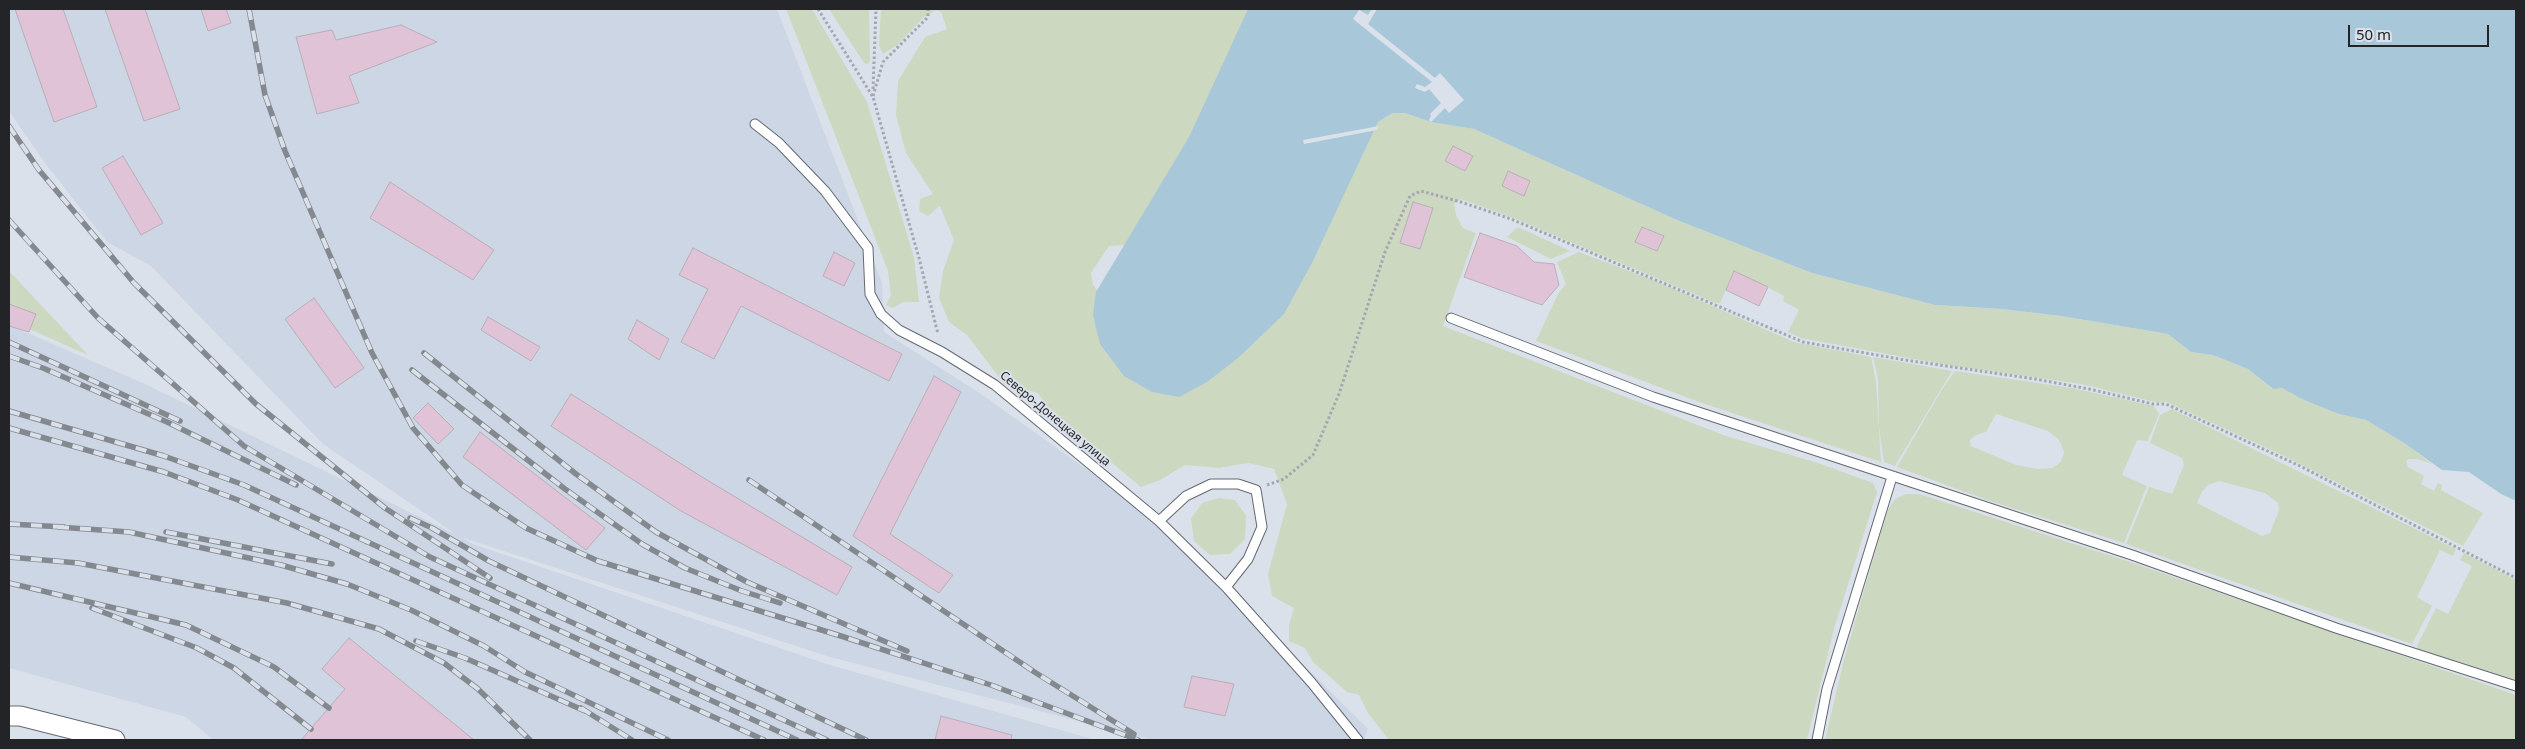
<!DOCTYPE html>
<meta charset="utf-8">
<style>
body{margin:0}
#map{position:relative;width:2525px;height:749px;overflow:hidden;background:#dbe1ea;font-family:"Noto Sans",sans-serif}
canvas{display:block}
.frame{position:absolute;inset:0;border:10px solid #222428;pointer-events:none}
.scale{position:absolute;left:2348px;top:25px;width:141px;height:22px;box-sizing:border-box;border:2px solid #222428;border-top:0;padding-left:6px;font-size:15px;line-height:18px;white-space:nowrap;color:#222428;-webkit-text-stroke:4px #dbe1ea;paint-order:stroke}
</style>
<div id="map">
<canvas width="2525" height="749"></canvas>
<div class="frame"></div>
<div class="scale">50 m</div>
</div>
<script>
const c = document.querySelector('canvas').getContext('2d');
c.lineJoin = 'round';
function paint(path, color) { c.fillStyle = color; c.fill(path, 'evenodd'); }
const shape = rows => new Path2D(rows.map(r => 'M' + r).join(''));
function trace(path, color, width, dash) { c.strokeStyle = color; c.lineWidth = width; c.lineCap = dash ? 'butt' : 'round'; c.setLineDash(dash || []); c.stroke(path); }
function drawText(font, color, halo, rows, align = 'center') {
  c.font = font + ' "Noto Sans",sans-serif'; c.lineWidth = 4; c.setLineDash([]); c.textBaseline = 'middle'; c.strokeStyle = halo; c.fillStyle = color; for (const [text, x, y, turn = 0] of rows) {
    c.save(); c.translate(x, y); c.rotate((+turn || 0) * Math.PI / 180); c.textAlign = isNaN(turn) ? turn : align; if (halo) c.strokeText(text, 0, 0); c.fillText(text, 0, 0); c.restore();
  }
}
const built = shape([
 [9,9,777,9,882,283,884,332,981,394,1159,521,1368,729,1364,740,1152,740,830,657,461,537,473,544,830,665,1096,740,213,740,186,717,9,668,9,325,145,384,457,535,323,444,151,266,107,242,45,163,9,111]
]);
const green = shape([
 [786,9,812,9,867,102,914,257,919,302,903,302,893,308,886,305,891,295,888,271],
 [829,9,869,9,870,61,868,64,864,63],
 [881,9,1268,9,1227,73,1127,245,1109,246,1091,273,1093,285,1104,299,1337,185,1378,122,1393,113,1405,113,1431,122,1474,129,1677,220,1812,273,1935,305,2002,309,2061,316,2168,334,2191,352,2213,355,2248,369,2272,389,2282,387,2304,400,2339,414,2366,420,2404,443,2432,464,2417,459,2409,459,2406,461,2408,467,2424,476,2421,484,2434,491,2438,483,2442,485,2441,490,2483,513,2463,546,2284,456,2167,402,2155,402,2081,384,1941,364,1801,338,1788,332,1799,310,1783,301,1784,296,1767,287,1734,272,1720,303,1716,303,1516,219,1461,199,1454,204,1456,215,1463,228,1476,233,1443,326,1726,436,1818,463,1873,483,1877,492,1834,629,1807,740,1389,740,1368,713,1359,695,1347,692,1313,662,1305,648,1289,641,1289,625,1294,608,1272,596,1268,574,1287,504,1274,469,1248,463,1219,468,1185,465,1160,480,1141,487,1053,414,1038,393,1004,384,967,335,949,322,939,298,943,271,954,240,940,206,928,216,919,211,920,199,933,194,906,153,896,115,898,81,925,37,947,29,941,12,936,10,924,17,897,45,883,54,879,46],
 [1518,227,1570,251,1551,259,1507,237],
 [1579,252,1653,280,1794,342,1871,357,1876,382,1881,462,1702,403,1536,341,1558,294,1566,284,1557,262],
 [9,271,88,355,9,320],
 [1873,357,1952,371,1895,466,1884,462,1879,427,1878,378],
 [1955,371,2072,388,2154,406,2159,414,2149,438,2148,441,2137,440,2122,475,2147,486,2124,543,1990,501,1897,467,1941,391],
 [1996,414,2048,431,2059,440,2064,452,2061,462,2052,468,2038,469,2016,465,1971,446,1970,440,1976,435,1986,432],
 [2172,409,2456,549,2453,556,2440,550,2417,597,2432,606,2412,644,2126,544,2149,487,2172,494,2184,465,2182,458,2150,443,2160,415],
 [2219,481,2265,493,2278,503,2279,510,2270,533,2262,536,2197,503,2202,492,2208,485],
 [1906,494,1919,494,2127,561,2516,695,2516,740,1825,740,1844,660,1884,521,1889,508,1895,499],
 [1219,498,1235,500,1246,516,1245,539,1230,554,1210,555,1194,541,1191,519,1202,503],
 [2464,553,2516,580,2516,680,2418,649,2417,646,2436,608,2448,614,2472,566,2460,560]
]);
const water = shape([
 [1248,9,2516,9,2516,501,2501,494,2469,472,2442,470,2404,443,2366,420,2339,414,2304,400,2282,388,2273,389,2248,369,2213,355,2191,352,2168,334,2061,316,2002,309,1935,305,1812,273,1677,220,1474,129,1431,122,1405,113,1393,113,1378,122,1312,263,1284,314,1238,358,1207,382,1179,397,1152,392,1124,376,1100,344,1093,315,1096,292,1189,137]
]);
const pier = shape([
 [1372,9,1377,9,1368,24,1435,78,1440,73,1464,100,1449,113,1445,108,1431,122,1429,120,1431,116,1430,114,1441,103,1429,89,1425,92,1415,88,1417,84,1425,87,1432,82,1353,19,1359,10,1368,15],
 [1379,126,1377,130,1304,144,1303,140]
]);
const building = shape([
 [15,9,63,9,97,107,54,122,15,9],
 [105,9,145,9,180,109,144,121,105,9],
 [201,9,226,9,231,23,208,31,201,9],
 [401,25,437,42,349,76,359,103,317,114,296,37,332,30,336,40,401,25],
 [1453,146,1473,156,1465,171,1445,161,1453,146],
 [123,156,163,223,141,235,102,168,123,156],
 [1508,171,1530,181,1524,196,1502,186,1508,171],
 [390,182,494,250,473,280,370,218,390,182],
 [1413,202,1433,208,1420,249,1400,243,1413,202],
 [1642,227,1664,236,1657,251,1635,242,1642,227],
 [1480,233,1517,246,1534,262,1554,264,1559,285,1542,305,1464,277,1480,233],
 [693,248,902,354,889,381,741,306,714,359,681,342,708,289,679,275,693,248],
 [834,252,855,263,844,286,823,276,834,252],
 [1734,271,1768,287,1759,306,1726,290,1734,271],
 [314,298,364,368,335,388,285,319,314,298],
 [9,304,36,314,29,332,9,326,9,304],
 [488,317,540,347,531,361,481,330,488,317],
 [637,320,669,339,659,360,628,339,637,320],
 [934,376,961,392,890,534,953,575,939,593,853,536,934,376],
 [571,394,702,477,852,567,837,595,681,511,551,426,571,394],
 [428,403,454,429,438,444,413,418,428,403],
 [480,432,605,528,586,550,463,457,480,432],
 [349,638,474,740,301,740,345,689,322,669,349,638],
 [1192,676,1234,684,1225,716,1184,707,1192,676],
 [941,716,1012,735,1011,740,935,740,941,716]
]);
const path = shape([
 [818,9,873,97,919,258,938,334],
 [873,89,876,9],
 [873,96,883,62,928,17,928,9],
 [1267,485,1284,479,1313,455,1339,394,1385,252,1410,196,1421,191,1461,202,1511,219,1803,342,1905,360,2035,379,2089,389,2153,404,2166,404,2300,466,2516,578]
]);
const service = shape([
 [755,124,779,143,825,191,868,248,870,294,881,314,899,330,942,352,995,385,1159,521,1226,587,1311,682,1358,740],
 [1451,318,1653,397,2132,555,2336,628,2516,686],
 [1159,521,1186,496,1211,484,1238,484,1256,490,1262,527,1248,559,1226,587],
 [1817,740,1827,689,1892,477]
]);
const minor = shape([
 [9,716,20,716,115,740]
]);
const rail = shape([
 [249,9,265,95,285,151,372,353,413,428,462,485,526,528,598,561,841,636,997,687],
 [9,126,39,170,134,283,256,404,385,508,490,578],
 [9,220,98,318,244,446,430,557,827,740],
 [9,342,180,421],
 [424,353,576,474,656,532,747,582,907,651],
 [9,356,43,368,167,422,296,485],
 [412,370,565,489,642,544,685,568,742,591,780,603],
 [9,411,164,456,244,485,797,740],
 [9,428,164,472,238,500,764,740],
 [749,480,1036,673,1134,734],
 [410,518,432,528,489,561,866,740],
 [9,524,64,527],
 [58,527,129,532,281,565,347,584,411,610,484,646,525,672,668,740],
 [166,532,332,564],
 [9,557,78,563,287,603,379,629,444,663,478,689,530,740],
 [9,583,186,625,274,667,329,708],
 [92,608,197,648,234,668,311,729],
 [416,641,465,658,585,711],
 [991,685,1138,740],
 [581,708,632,740]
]);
const streetNames = [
 ["Северо-Донецкая улица",1055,419,40]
];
paint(built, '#cdd6e5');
paint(green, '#cdd8c0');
paint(water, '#a8c8da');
paint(pier, '#dbe1ea');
paint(building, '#e0c3d7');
trace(building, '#b9b0b6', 1);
trace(service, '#646970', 11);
trace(minor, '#646970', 21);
trace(path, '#a3a7af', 3, [2.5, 2.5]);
trace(service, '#fff', 9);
trace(minor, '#fff', 19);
trace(rail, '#84898f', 5.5);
trace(rail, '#dbe1ea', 4, [11]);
drawText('12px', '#222428', '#dbe1ea', streetNames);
</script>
